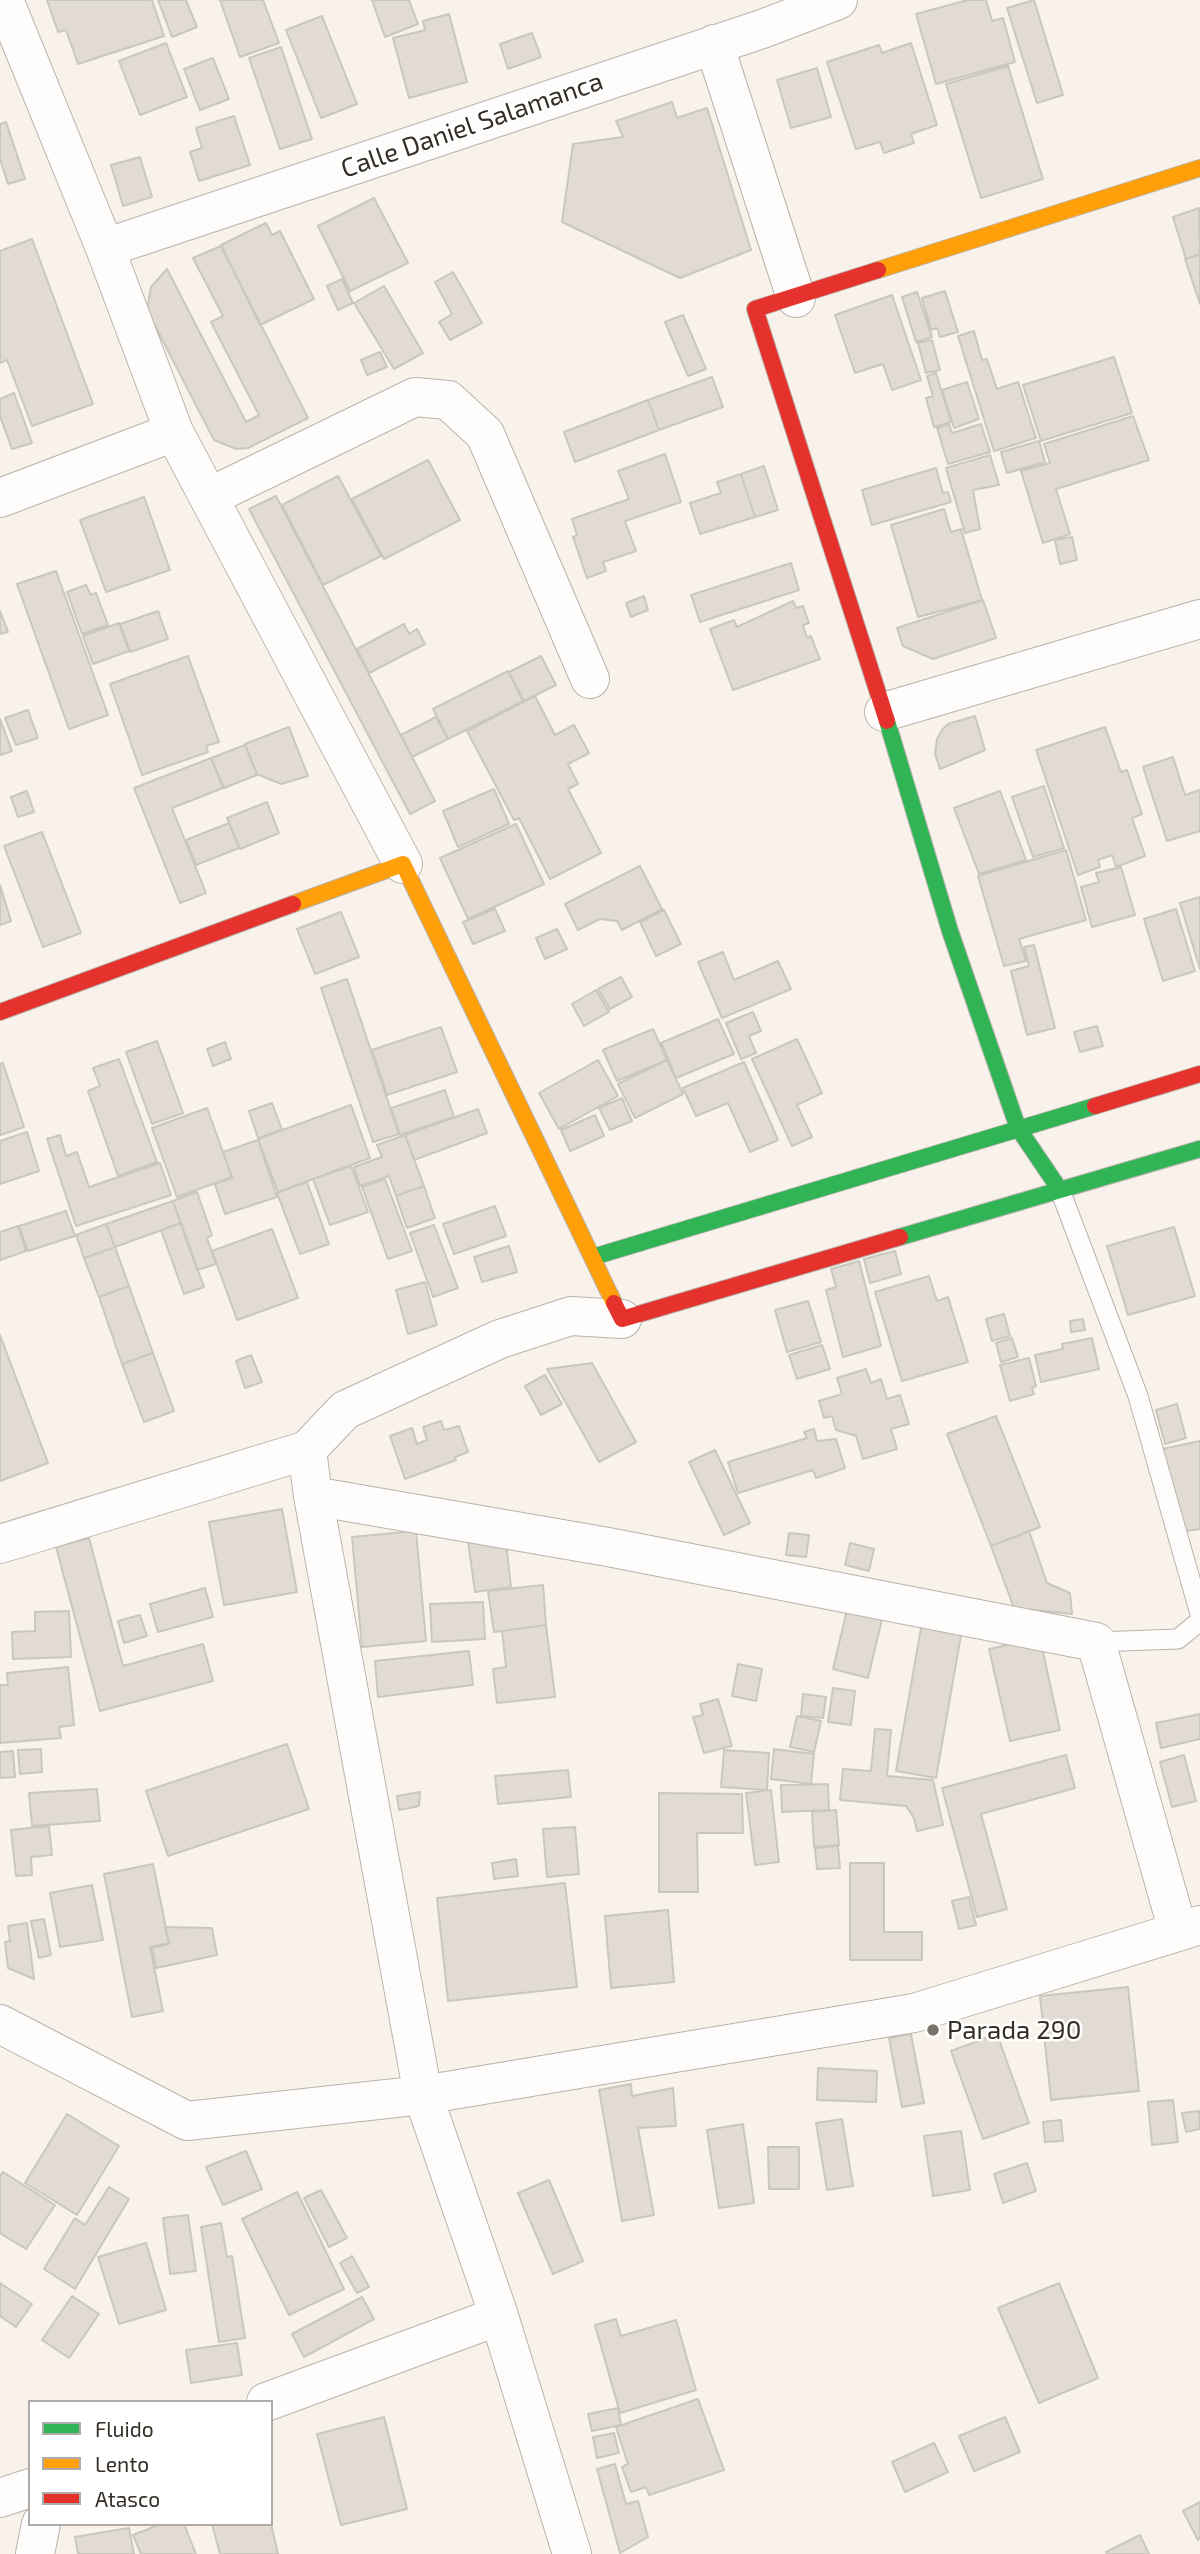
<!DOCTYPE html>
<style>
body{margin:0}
#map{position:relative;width:1200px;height:2554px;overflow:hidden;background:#f8f2eb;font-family:"Exo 2",sans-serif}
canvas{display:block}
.legend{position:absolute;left:28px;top:2400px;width:245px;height:126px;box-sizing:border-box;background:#fff;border:2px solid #aeaba8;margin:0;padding:9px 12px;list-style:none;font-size:21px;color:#342e26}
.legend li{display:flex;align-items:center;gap:14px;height:35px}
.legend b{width:35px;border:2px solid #aeaba8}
</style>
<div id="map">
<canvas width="1200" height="2554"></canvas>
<ul class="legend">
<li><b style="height:9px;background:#30b455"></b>Fluido</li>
<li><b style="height:9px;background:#ff9f0a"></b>Lento</li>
<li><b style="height:9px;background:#e5322d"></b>Atasco</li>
</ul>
</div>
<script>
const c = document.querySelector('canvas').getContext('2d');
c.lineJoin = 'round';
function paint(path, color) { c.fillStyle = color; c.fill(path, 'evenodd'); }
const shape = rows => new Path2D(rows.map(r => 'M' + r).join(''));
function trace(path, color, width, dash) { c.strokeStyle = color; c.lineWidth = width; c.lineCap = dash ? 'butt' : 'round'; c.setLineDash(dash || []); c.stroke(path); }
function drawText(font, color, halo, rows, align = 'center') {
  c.font = font + ' "Exo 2",sans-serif'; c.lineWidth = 5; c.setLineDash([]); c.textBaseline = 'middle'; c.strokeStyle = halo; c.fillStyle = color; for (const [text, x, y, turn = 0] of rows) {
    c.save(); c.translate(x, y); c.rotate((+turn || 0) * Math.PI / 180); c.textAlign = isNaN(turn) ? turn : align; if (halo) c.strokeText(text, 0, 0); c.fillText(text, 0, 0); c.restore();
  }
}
const building = shape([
 [47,0,152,0,164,36,78,64,66,30,58,32,47,0],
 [158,0,186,0,197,27,172,37,158,0],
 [220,0,263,0,279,43,240,57,220,0],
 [372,0,409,0,418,24,385,37,372,0],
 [968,0,986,0,992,21,1003,18,1015,62,936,84,916,14,968,0],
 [1034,0,1063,95,1037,103,1007,8,1034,0],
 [449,14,467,82,409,98,393,38,425,30,423,21,449,14],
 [322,16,357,104,321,118,286,30,322,16],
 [532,33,541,57,508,69,500,44,532,33],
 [166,43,187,97,140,115,119,61,166,43],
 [911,43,937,125,911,134,914,143,884,153,880,142,856,149,827,62,879,45,882,53,911,43],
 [281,47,312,139,280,149,249,58,281,47],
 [213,58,229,99,200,110,184,69,213,58],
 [1008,66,1043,179,981,198,946,84,1008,66],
 [817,68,831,117,791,128,777,80,817,68],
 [672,102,677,118,707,108,751,250,680,278,562,222,573,144,623,137,616,121,672,102],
 [234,116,250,165,199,181,190,152,202,148,196,128,234,116],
 [6,122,25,179,8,184,0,159,0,124,6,122],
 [140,157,152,197,123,206,111,165,140,157],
 [374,198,408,263,350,291,318,226,374,198],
 [1199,208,1200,254,1186,259,1173,217,1199,208],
 [266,223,272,235,280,231,314,299,260,325,221,245,266,223],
 [32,239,93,404,32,426,7,360,0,363,0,251,32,239],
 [221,246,308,418,248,448,236,449,214,440,147,310,151,287,167,269,246,422,259,415,211,322,223,316,193,258,221,246],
 [1200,255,1200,304,1185,259,1200,255],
 [453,272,482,323,450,340,439,322,452,314,435,282,453,272],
 [342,279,353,303,338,310,327,286,342,279],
 [384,286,423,353,394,369,354,303,384,286],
 [945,291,958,332,940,337,937,328,931,330,922,298,945,291],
 [917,292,932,337,916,342,902,297,917,292],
 [892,295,921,380,892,390,883,364,855,373,835,315,892,295],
 [683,315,706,369,688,376,665,322,683,315],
 [974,331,982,360,987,359,997,389,1018,382,1036,438,994,451,958,336,974,331],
 [932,340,940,370,926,373,918,343,932,340],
 [380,352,387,367,367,375,361,360,380,352],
 [1114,357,1132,413,1041,441,1023,385,1114,357],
 [936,373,951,422,934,427,926,398,933,396,927,376,936,373],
 [712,377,723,407,659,430,648,400,712,377],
 [967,382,979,419,954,428,942,390,967,382],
 [14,393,32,443,12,449,0,416,0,399,14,393],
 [648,400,659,430,575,462,564,432,648,400],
 [1133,416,1149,460,1056,489,1070,534,1043,543,1021,471,1050,463,1044,444,1133,416],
 [949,424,952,433,981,424,990,452,948,464,937,428,949,424],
 [1039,441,1045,462,1007,473,1001,452,1039,441],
 [665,454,681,502,625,521,636,551,603,562,606,571,587,578,573,537,577,535,572,519,629,499,618,471,665,454],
 [990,455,999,485,973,490,980,529,965,533,946,468,990,455],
 [428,460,460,520,384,559,352,499,428,460],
 [764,466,778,510,755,517,741,474,764,466],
 [936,468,943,493,948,492,951,502,872,525,862,490,936,468],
 [741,474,755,517,700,534,690,503,721,493,717,482,741,474],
 [338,476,381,556,323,585,282,505,338,476],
 [276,496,435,801,410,814,249,509,276,496],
 [144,497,170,570,106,592,80,520,144,497],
 [944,509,951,532,961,529,982,600,918,617,891,525,944,509],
 [1072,537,1077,560,1060,564,1055,540,1072,537],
 [791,563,799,590,700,622,691,595,791,563],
 [56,571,108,715,69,729,17,584,56,571],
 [86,585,91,595,96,593,108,625,82,634,67,592,86,585],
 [644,596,648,610,631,617,626,603,644,596],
 [983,600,996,638,933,659,903,646,897,628,983,600],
 [793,601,796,608,803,606,809,623,803,625,807,638,811,636,820,659,733,690,710,629,734,620,737,627,793,601],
 [0,611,8,632,0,634,0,611],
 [158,611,168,639,130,652,120,624,158,611],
 [119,623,129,651,93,664,83,636,119,623],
 [404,624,409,634,417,629,425,644,369,673,357,649,404,624],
 [188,656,219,742,206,746,208,752,142,775,110,684,188,656],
 [541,656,556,685,524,701,509,672,541,656],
 [508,671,523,701,448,739,433,709,508,671],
 [535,696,555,735,574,725,589,753,568,764,578,784,568,789,601,853,550,879,519,818,514,820,467,731,535,696],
 [28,710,38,738,16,745,5,718,28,710],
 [975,716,985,750,940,769,935,754,937,739,942,730,948,724,975,716],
 [436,717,448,739,412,757,401,735,436,717],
 [0,719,12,751,0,755,0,719],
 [289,727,308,776,281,784,257,774,245,744,289,727],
 [1105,727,1121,772,1127,770,1142,814,1132,818,1145,856,1116,867,1112,855,1098,860,1100,867,1078,875,1036,750,1105,727],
 [245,745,257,775,224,788,211,758,245,745],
 [1173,757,1185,795,1200,790,1200,831,1167,841,1143,767,1173,757],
 [211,758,223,788,172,808,206,893,180,903,134,788,211,758],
 [1044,786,1064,848,1033,857,1012,797,1044,786],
 [494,789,509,824,458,847,443,811,494,789],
 [27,791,34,812,18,817,11,797,27,791],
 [1000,791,1026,860,979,874,954,808,1000,791],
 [267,802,279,833,240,849,227,818,267,802],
 [229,823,239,848,196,865,186,840,229,823],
 [516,824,544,884,468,919,440,858,516,824],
 [42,832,81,933,43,947,4,846,42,832],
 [1066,850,1086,920,1019,939,1026,961,1004,966,978,876,1066,850],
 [640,866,662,909,622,930,617,921,600,919,578,930,565,904,640,866],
 [1121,867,1135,915,1092,927,1081,887,1099,882,1096,873,1121,867],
 [0,885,11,921,0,925,0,885],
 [1200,897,1200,969,1180,903,1200,897],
 [495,909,505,931,473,944,463,922,495,909],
 [1176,909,1195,971,1163,981,1144,919,1176,909],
 [664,910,681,944,656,956,640,922,664,910],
 [341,912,359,957,315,974,297,929,341,912],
 [557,929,567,949,545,959,536,938,557,929],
 [1034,945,1055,1028,1027,1035,1011,971,1029,966,1024,947,1034,945],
 [723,952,734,980,778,961,791,989,722,1018,698,962,723,952],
 [621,977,632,997,610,1009,598,989,621,977],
 [347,979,399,1134,373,1142,321,988,347,979],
 [596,990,609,1012,584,1026,572,1004,596,990],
 [753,1012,761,1031,749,1036,756,1053,741,1059,726,1023,753,1012],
 [718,1019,734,1054,676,1078,661,1043,718,1019],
 [1097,1026,1103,1046,1080,1052,1074,1032,1097,1026],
 [441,1027,457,1072,387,1095,372,1050,441,1027],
 [653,1029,667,1060,617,1081,603,1050,653,1029],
 [797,1039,822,1093,797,1105,812,1137,792,1146,752,1059,797,1039],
 [157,1041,183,1113,152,1124,126,1052,157,1041],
 [225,1042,231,1059,213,1066,207,1049,225,1042],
 [119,1059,157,1162,118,1176,88,1091,100,1086,93,1068,119,1059],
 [598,1060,618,1096,559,1129,539,1093,598,1060],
 [667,1060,683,1094,635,1118,618,1084,667,1060],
 [744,1062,778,1140,750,1152,728,1103,696,1116,683,1088,744,1062],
 [3,1063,24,1127,0,1135,0,1064,3,1063],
 [445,1090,454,1117,400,1135,391,1108,445,1090],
 [622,1098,632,1121,610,1130,599,1108,622,1098],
 [272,1103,282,1130,258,1138,249,1111,272,1103],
 [351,1105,370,1158,278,1192,258,1139,351,1105],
 [207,1108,232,1177,177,1197,152,1128,207,1108],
 [478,1109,487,1133,414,1160,405,1135,478,1109],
 [595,1115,604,1136,570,1151,561,1130,595,1115],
 [27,1132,39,1171,0,1184,0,1141,27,1132],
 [60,1135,66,1156,77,1152,89,1187,160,1163,171,1195,76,1226,47,1139,60,1135],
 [405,1135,424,1186,396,1196,389,1176,360,1186,354,1167,382,1157,377,1145,405,1135],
 [258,1140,277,1197,225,1214,215,1184,232,1178,223,1152,258,1140],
 [351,1166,368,1212,330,1225,313,1179,351,1166],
 [385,1179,412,1251,388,1259,362,1187,385,1179],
 [307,1182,329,1244,300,1254,277,1193,307,1182],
 [424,1186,435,1218,407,1228,396,1196,424,1186],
 [197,1192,212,1235,207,1238,216,1264,197,1270,173,1201,197,1192],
 [173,1201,181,1223,115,1247,106,1224,173,1201],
 [495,1206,506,1236,454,1254,443,1224,495,1206],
 [66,1211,75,1236,28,1251,19,1226,66,1211],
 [181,1223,204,1287,184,1294,161,1230,181,1223],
 [106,1224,115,1247,84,1258,76,1235,106,1224],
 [434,1225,458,1288,433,1297,410,1233,434,1225],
 [18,1226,26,1251,0,1260,0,1232,18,1226],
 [1174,1227,1195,1296,1128,1315,1107,1246,1174,1227],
 [272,1229,298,1298,237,1320,212,1251,272,1229],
 [509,1246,517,1272,482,1282,474,1257,509,1246],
 [115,1247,129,1286,99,1297,84,1258,115,1247],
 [895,1251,901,1274,870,1283,864,1259,895,1251],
 [859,1261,881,1346,843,1357,826,1290,836,1287,831,1269,859,1261],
 [929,1276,937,1301,948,1297,968,1362,902,1381,875,1292,929,1276],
 [425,1282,437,1325,408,1334,396,1290,425,1282],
 [129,1286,153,1353,122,1364,99,1297,129,1286],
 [808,1301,821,1342,787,1352,775,1310,808,1301],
 [1004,1314,1010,1336,992,1341,986,1319,1004,1314],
 [1083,1319,1085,1330,1071,1332,1070,1321,1083,1319],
 [0,1335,48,1463,0,1481,0,1335],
 [1012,1338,1018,1357,1001,1362,996,1343,1012,1338],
 [1092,1338,1099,1369,1041,1382,1035,1355,1063,1349,1062,1344,1092,1338],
 [822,1345,830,1369,797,1379,789,1355,822,1345],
 [153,1353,174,1411,144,1422,122,1364,153,1353],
 [251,1355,262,1382,245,1388,236,1361,251,1355],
 [1029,1358,1036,1386,1032,1388,1034,1394,1010,1401,1000,1365,1029,1358],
 [592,1363,636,1442,599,1462,547,1369,592,1363],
 [866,1369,871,1383,881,1379,887,1399,900,1395,909,1424,891,1429,897,1449,863,1459,856,1436,836,1430,832,1416,824,1418,819,1401,842,1394,837,1378,866,1369],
 [545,1375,562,1404,541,1415,525,1386,545,1375],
 [1177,1404,1186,1438,1165,1444,1156,1410,1177,1404],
 [996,1416,1040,1527,991,1546,947,1434,996,1416],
 [441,1421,444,1430,459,1426,468,1452,455,1457,456,1460,405,1479,390,1436,412,1428,417,1444,427,1440,423,1427,441,1421],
 [814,1429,817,1441,836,1439,845,1468,816,1478,813,1470,738,1493,728,1462,807,1438,804,1432,814,1429],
 [1200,1441,1200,1529,1180,1532,1162,1449,1200,1441],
 [715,1450,750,1523,724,1535,689,1462,715,1450],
 [282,1509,297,1592,224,1605,209,1522,282,1509],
 [416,1531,426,1641,362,1647,352,1537,416,1531],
 [1029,1531,1047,1583,1070,1593,1072,1614,1014,1608,991,1546,1029,1531],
 [789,1533,809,1535,806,1557,786,1555,789,1533],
 [467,1534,506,1542,511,1587,475,1592,467,1534],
 [89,1538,123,1666,203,1644,213,1681,100,1711,56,1547,89,1538],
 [850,1543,874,1549,869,1571,845,1565,850,1543],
 [543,1585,546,1625,494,1632,488,1591,543,1585],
 [205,1588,213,1617,158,1632,150,1604,205,1588],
 [483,1602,485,1639,432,1642,430,1604,483,1602],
 [847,1610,882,1619,868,1678,833,1669,847,1610],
 [69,1611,71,1657,13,1659,12,1632,35,1631,35,1612,69,1611],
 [924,1611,964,1618,936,1778,896,1771,924,1611],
 [140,1615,147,1636,124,1643,118,1621,140,1615],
 [546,1625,555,1697,497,1703,493,1669,506,1667,502,1631,546,1625],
 [1040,1638,1060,1730,1010,1741,989,1649,1040,1638],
 [469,1651,473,1685,378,1697,375,1661,469,1651],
 [738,1664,762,1669,756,1701,732,1696,738,1664],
 [68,1667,74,1725,59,1727,61,1738,0,1743,0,1685,8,1685,7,1673,68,1667],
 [833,1688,855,1691,851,1725,828,1722,833,1688],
 [803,1694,826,1697,823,1718,801,1716,803,1694],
 [718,1699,732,1746,704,1753,693,1717,703,1715,700,1704,718,1699],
 [1200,1714,1200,1739,1161,1748,1156,1723,1200,1714],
 [797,1716,821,1721,814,1752,790,1747,797,1716],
 [875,1729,891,1730,887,1776,933,1780,943,1825,917,1831,914,1818,906,1806,840,1800,843,1769,871,1771,875,1729],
 [287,1744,309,1809,168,1856,146,1791,287,1744],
 [41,1749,42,1772,20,1774,18,1750,41,1749],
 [774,1749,814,1754,811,1784,771,1779,774,1749],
 [724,1750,769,1753,767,1790,721,1787,724,1750],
 [13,1751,15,1777,0,1778,0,1752,13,1751],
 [1066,1755,1075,1788,981,1814,1007,1909,977,1917,942,1788,1066,1755],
 [1184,1755,1196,1801,1172,1807,1160,1762,1184,1755],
 [568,1770,571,1797,498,1804,495,1776,568,1770],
 [828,1784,829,1810,782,1812,781,1785,828,1784],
 [97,1789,100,1821,32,1826,29,1793,97,1789],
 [771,1790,779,1862,755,1865,746,1793,771,1790],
 [420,1792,419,1806,399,1810,397,1796,420,1792],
 [659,1793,742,1794,743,1833,697,1833,698,1892,659,1892,659,1793],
 [836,1810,839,1845,814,1847,812,1812,836,1810],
 [49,1826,52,1855,31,1857,32,1875,16,1876,11,1830,49,1826],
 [575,1827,579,1874,547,1877,543,1829,575,1827],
 [838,1846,840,1868,817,1869,815,1848,838,1846],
 [516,1859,518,1876,494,1879,492,1863,516,1859],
 [850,1863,884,1863,884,1932,922,1932,922,1960,850,1960,850,1863],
 [153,1864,169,1943,150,1947,163,2011,132,2017,104,1874,153,1864],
 [565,1883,577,1987,448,2001,437,1898,565,1883],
 [92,1885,103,1940,60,1947,50,1893,92,1885],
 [969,1897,976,1925,959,1929,952,1901,969,1897],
 [668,1910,674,1982,611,1988,605,1916,668,1910],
 [44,1919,51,1955,39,1958,31,1921,44,1919],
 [27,1923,34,1979,8,1968,5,1942,10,1941,8,1926,27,1923],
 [165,1927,212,1928,217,1955,156,1968,152,1948,169,1944,165,1927],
 [1128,1987,1139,2091,1051,2100,1040,1996,1128,1987],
 [911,2034,924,2103,902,2107,889,2038,911,2034],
 [997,2034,1029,2123,983,2139,951,2051,997,2034],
 [818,2068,877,2071,876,2102,817,2100,818,2068],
 [631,2084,632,2096,673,2088,676,2126,638,2128,654,2215,622,2221,599,2090,631,2084],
 [1173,2100,1178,2142,1152,2145,1148,2102,1173,2100],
 [1199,2111,1200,2129,1186,2132,1182,2113,1199,2111],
 [67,2114,119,2146,77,2215,25,2183,67,2114],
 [842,2119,853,2186,827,2190,816,2123,842,2119],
 [1061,2120,1063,2141,1045,2142,1043,2122,1061,2120],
 [743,2124,754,2203,719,2208,707,2130,743,2124],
 [961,2131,970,2190,933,2196,924,2136,961,2131],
 [768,2147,799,2147,799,2189,769,2189,768,2147],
 [246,2151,262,2189,223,2205,206,2167,246,2151],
 [1027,2163,1036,2191,1003,2203,994,2174,1027,2163],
 [3,2172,55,2205,26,2249,0,2233,0,2176,3,2172],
 [549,2180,583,2261,553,2274,518,2193,549,2180],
 [109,2187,129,2199,75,2289,44,2269,75,2218,85,2225,109,2187],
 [321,2190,347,2238,329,2247,304,2198,321,2190],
 [297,2192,344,2289,289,2315,242,2219,297,2192],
 [188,2215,196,2271,170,2274,163,2218,188,2215],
 [221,2223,227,2257,232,2256,245,2338,219,2342,201,2227,221,2223],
 [146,2243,166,2310,119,2324,98,2257,146,2243],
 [352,2256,369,2287,357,2293,340,2263,352,2256],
 [0,2283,32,2304,16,2327,0,2316,0,2283],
 [1059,2283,1098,2378,1039,2403,998,2308,1059,2283],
 [72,2296,99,2314,69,2358,42,2340,72,2296],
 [362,2297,374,2319,304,2357,292,2334,362,2297],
 [616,2319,621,2336,676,2320,696,2390,620,2413,595,2325,616,2319],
 [237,2343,242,2375,191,2383,186,2350,237,2343],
 [698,2399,724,2470,649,2495,646,2487,631,2492,622,2467,628,2464,616,2427,698,2399],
 [618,2408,621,2425,592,2431,588,2414,618,2408],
 [384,2417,407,2509,341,2525,317,2434,384,2417],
 [1005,2417,1020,2452,974,2471,959,2436,1005,2417],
 [614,2433,619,2453,597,2458,593,2437,614,2433],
 [934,2443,948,2472,905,2492,892,2462,934,2443],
 [615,2464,626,2504,638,2501,648,2537,620,2553,597,2469,615,2464],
 [1200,2502,1200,2538,1198,2540,1183,2511,1200,2502],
 [161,2524,184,2524,196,2554,141,2554,133,2535,161,2524],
 [212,2524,271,2524,278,2554,220,2554,212,2524],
 [129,2528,134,2554,78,2554,75,2537,129,2528],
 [1140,2535,1149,2554,1107,2554,1106,2552,1140,2535]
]);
const lane = shape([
 [1060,1190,1138,1396,1200,1614],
 [1096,1642,1178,1639,1200,1621]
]);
const street = shape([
 [4,0,105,248,174,432,403,864],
 [714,44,796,298],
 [105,248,762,29,838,0],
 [209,497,415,397,448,400,485,434,590,679],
 [0,498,174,432],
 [884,712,1200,619],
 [307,1450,313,1496,423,2095,499,2316,572,2554],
 [313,1496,608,1547,1096,1642,1178,1931],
 [0,1544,307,1450,345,1410,500,1339,571,1316,622,1319],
 [0,2024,187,2121,423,2095,914,2013,1200,1925],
 [266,2402,499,2316],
 [0,2498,30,2488],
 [35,2554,41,2524]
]);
const fast = shape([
 [887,721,950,931,1018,1128,1060,1190],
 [900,1237,1200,1149],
 [593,1257,1095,1106]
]);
const slow = shape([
 [878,270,1200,168],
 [293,904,403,864,614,1303]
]);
const jam = shape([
 [878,270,755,309,887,721],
 [0,1012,293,904],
 [1095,1106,1200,1074],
 [614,1303,622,1319,900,1237]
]);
const markers = [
 [933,2030,7,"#79736b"]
];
const streetNames = [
 ["Calle Daniel Salamanca",472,125,-19]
];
const poiNames = [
 ["Parada 290",947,2030]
];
paint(building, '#e1dbd4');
trace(building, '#cbc6be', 2);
trace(lane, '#b8b3ac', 21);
trace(street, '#b8b3ac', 40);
trace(fast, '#b8b3ac', 18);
trace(slow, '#b8b3ac', 18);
trace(jam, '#b8b3ac', 18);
trace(lane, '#fefdfc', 19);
trace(street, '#fefdfc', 38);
trace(fast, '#30b455', 16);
trace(slow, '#ff9f0a', 16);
trace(jam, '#e5322d', 16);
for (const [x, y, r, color] of markers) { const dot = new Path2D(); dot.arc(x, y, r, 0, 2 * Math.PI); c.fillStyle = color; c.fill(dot); trace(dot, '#fff', 2.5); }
drawText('26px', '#342e26', '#fff', streetNames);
drawText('26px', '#342e26', '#fff', poiNames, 'left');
</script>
